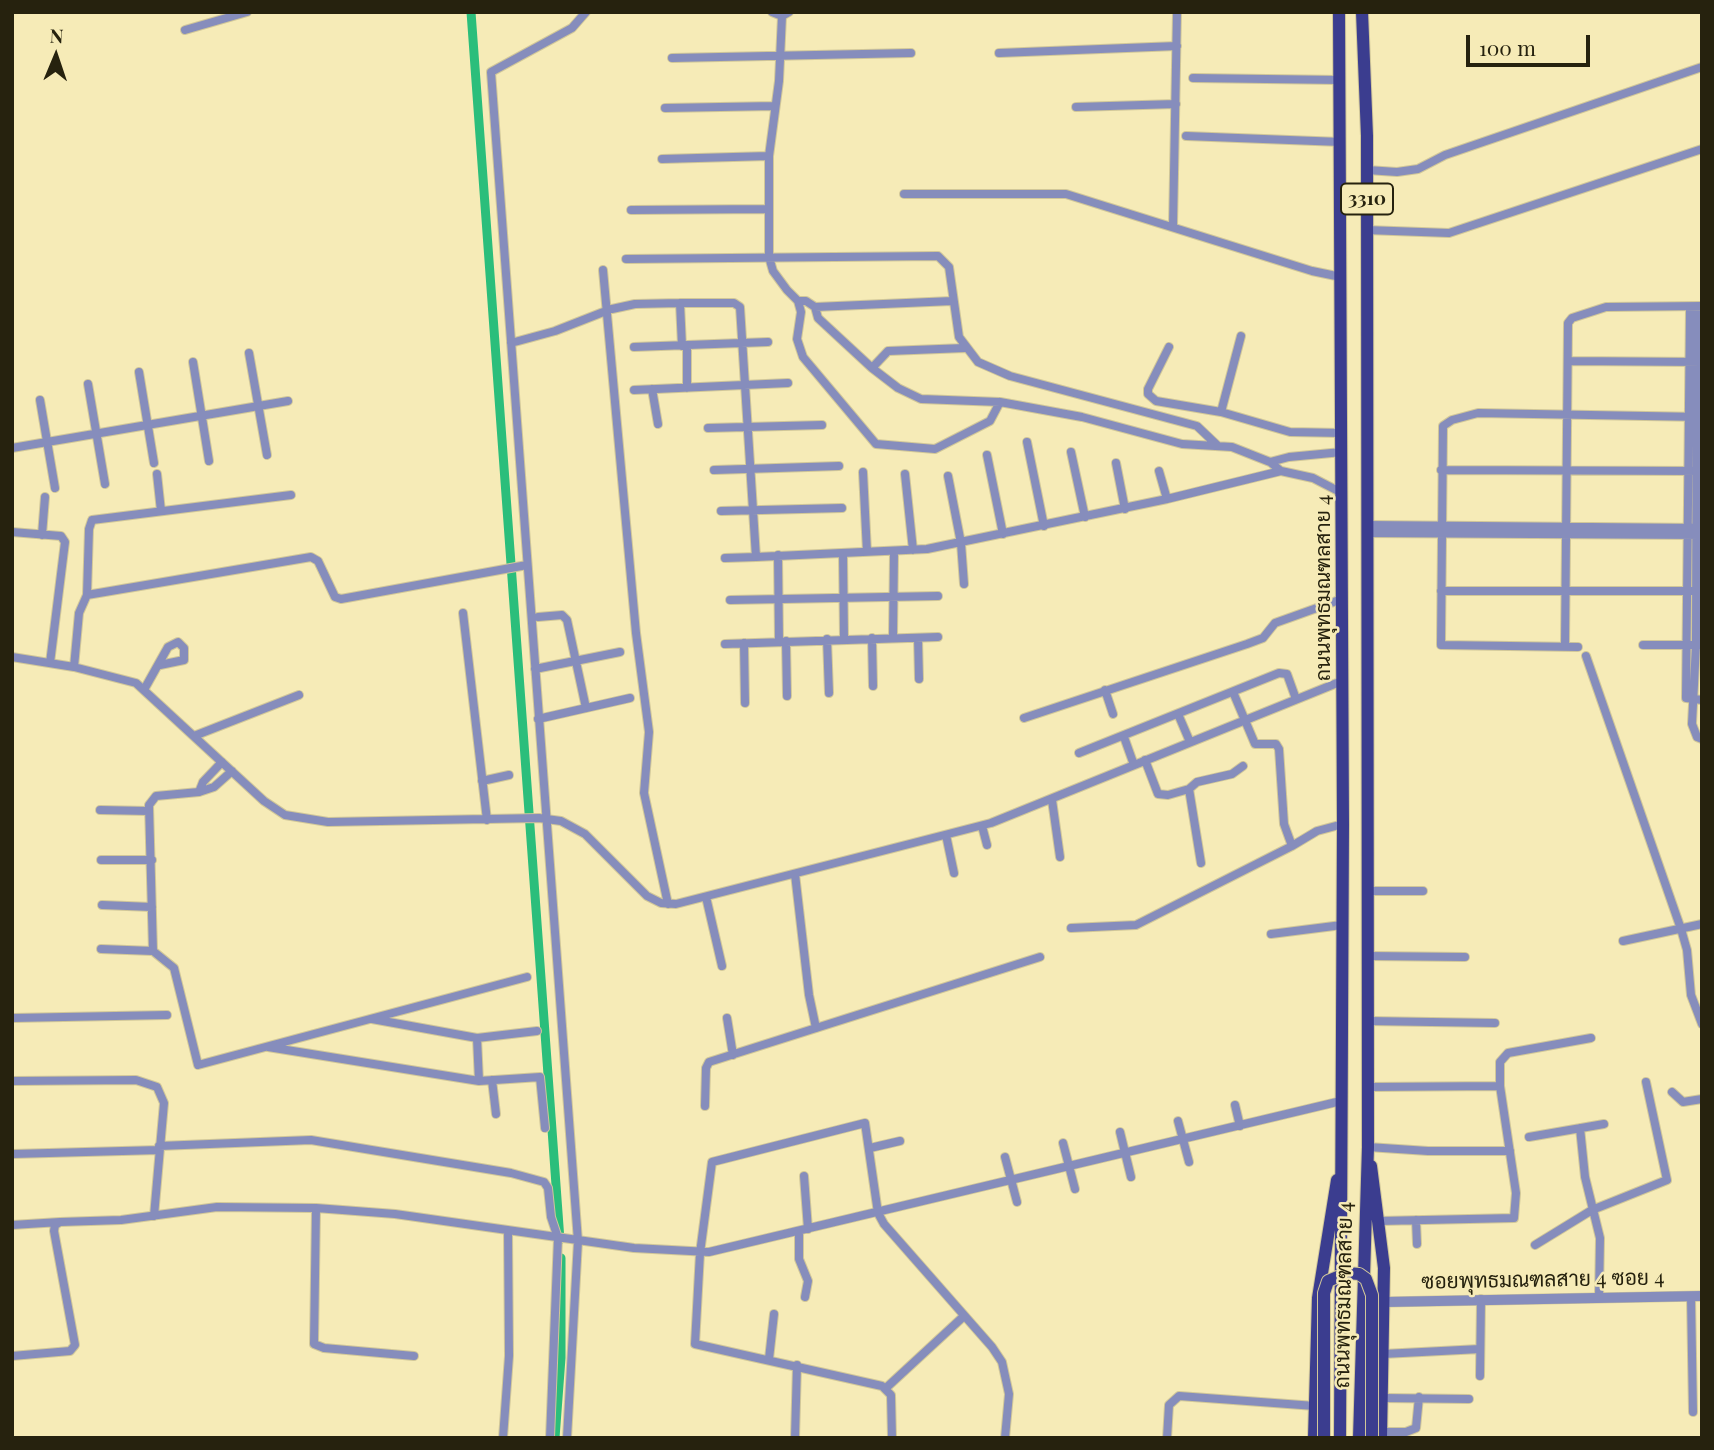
<!DOCTYPE html>
<meta charset="utf-8">
<style>
body{margin:0}
#map{position:relative;width:1714px;height:1450px;overflow:hidden;background:#f6ebb7;font-family:"Playfair Display",serif}
canvas{display:block}
.frame{position:absolute;inset:0;border:14px solid #26220e;pointer-events:none}
.north{position:absolute;left:21px;top:21px;width:70px;height:70px;-webkit-text-stroke:5px #f6ebb7;paint-order:stroke;rotate:2deg;font-size:19px;font-weight:700;line-height:28px;text-align:center;color:#26220e}
.north::after{content:'';display:block;margin:auto;width:24px;height:32px;background:#26220e;clip-path:polygon(50% 0,100% 100%,50% 72%,0 100%)}
.scale{position:absolute;left:1466px;top:35px;width:124px;height:32px;box-sizing:border-box;border:4px solid #26220e;border-top:0;padding-left:9px;font-size:21px;line-height:24px;white-space:nowrap;color:#26220e;-webkit-text-stroke:5px #f6ebb7;paint-order:stroke}
</style>
<div id="map">
<canvas width="1714" height="1450"></canvas>
<div class="frame"></div>
<div class="north">N</div>
<div class="scale">100 m</div>
</div>
<script>
const c = document.querySelector('canvas').getContext('2d');
c.lineJoin = 'round';
const shape = rows => new Path2D(rows.map(r => 'M' + r).join(''));
function trace(path, color, width, dash) { c.strokeStyle = color; c.lineWidth = width; c.lineCap = dash ? 'butt' : 'round'; c.setLineDash(dash || []); c.stroke(path); }
function drawText(font, color, halo, rows, align = 'center') {
  c.font = font + ' "Playfair Display",Sarabun,serif'; c.lineWidth = 5; c.setLineDash([]); c.textBaseline = 'middle'; c.strokeStyle = halo; c.fillStyle = color; for (const [text, x, y, turn = 0] of rows) {
    c.save(); c.translate(x, y); c.rotate((+turn || 0) * Math.PI / 180); c.textAlign = isNaN(turn) ? turn : align; if (halo) c.strokeText(text, 0, 0); c.fillText(text, 0, 0); c.restore();
  }
}
const canal = shape([
 [471,12,560,1240],
 [555,1438,561,1358,561,1258]
]);
const minor = shape([
 [772,12,782,16,789,12],
 [782,16,779,81,769,156,769,257,773,271,787,290,798,301,806,301,815,307,818,318,872,368,898,388,921,399,1000,402,1082,417,1182,444,1232,447,1270,462,1281,471,1313,478,1342,493],
 [185,30,247,12],
 [999,53,1177,46],
 [672,58,911,53],
 [1193,78,1340,80],
 [1076,107,1176,104],
 [665,108,775,106],
 [1186,136,1341,142],
 [662,159,769,156],
 [1367,170,1397,172,1418,169,1445,155,1702,67],
 [904,194,1066,194,1312,271,1341,277],
 [631,210,767,209],
 [1173,227,1177,12],
 [1366,230,1449,233,1702,149],
 [626,259,938,256,949,267,959,337,978,362,1010,376,1197,426,1218,446],
 [603,270,636,633,649,732,644,793,668,904],
 [798,301,801,312,797,339,803,357,876,444,935,449,990,421,1000,402],
 [680,303,682,346],
 [815,307,952,301],
 [1690,307,1686,698,1702,700],
 [1697,307,1696,645,1692,724,1697,737,1702,739],
 [612,309,635,304,680,303,734,303,740,307,756,557,725,558],
 [511,343,555,331,606,311],
 [687,346,687,388],
 [634,347,768,342],
 [1169,347,1148,389,1148,394,1156,401,1221,412,1290,432,1342,433],
 [249,353,267,455],
 [1568,361,1702,362],
 [193,362,209,461],
 [872,368,888,351,965,348],
 [139,372,154,463],
 [88,384,105,484],
 [652,389,658,424],
 [634,390,788,383],
 [40,400,55,488],
 [1221,412,1241,336],
 [708,428,822,425],
 [1027,442,1044,526],
 [12,448,288,401],
 [1071,452,1085,517],
 [987,455,1003,534],
 [1270,462,1289,457,1342,452],
 [1116,463,1125,509],
 [714,470,839,466],
 [1441,470,1702,471],
 [1159,471,1167,499],
 [863,472,867,552],
 [157,474,161,511],
 [905,474,913,550],
 [948,476,961,543,964,584],
 [721,511,842,508],
 [1367,525,1702,528],
 [12,532,61,536,65,542,50,663],
 [1366,533,1702,535],
 [42,535,45,497],
 [843,553,844,639],
 [778,555,779,642],
 [756,557,927,549,1167,499,1281,471],
 [1441,591,1702,591],
 [87,595,311,557,318,561,335,597,341,599,527,565],
 [730,600,938,596],
 [463,613,487,820],
 [538,617,562,615,567,620,586,708],
 [872,638,873,686],
 [893,638,894,552],
 [918,638,919,679],
 [827,639,829,693],
 [786,641,787,696],
 [744,643,745,703],
 [725,644,938,637],
 [1643,645,1702,645],
 [1565,646,1568,323,1572,318,1606,307,1702,306],
 [1578,647,1441,645,1443,426,1452,420,1478,413,1702,417],
 [1586,656,1681,929,1687,950,1691,995,1702,1024],
 [12,657,74,667,136,683,264,801,285,815,328,822,539,818,561,821,585,834,647,896,661,903,676,904,991,823,1342,681],
 [74,667,79,613,87,595,89,529,92,520,291,495],
 [535,669,620,652],
 [145,688,168,647,178,642,184,648,184,660,160,665],
 [1105,690,1113,714],
 [1233,692,1255,744,1276,744,1279,749,1284,824,1292,846,1317,831,1343,824],
 [1178,714,1190,742],
 [1024,718,1247,644,1263,638,1275,623,1342,599],
 [538,719,630,698],
 [194,736,299,695],
 [1124,737,1134,765],
 [1079,753,1279,673,1287,674,1296,699],
 [1145,760,1158,794,1168,795,1189,789,1201,863],
 [222,762,203,782,199,792,214,787,232,771],
 [482,781,509,775],
 [1189,789,1197,782,1232,774,1243,766],
 [199,792,156,796,149,805,153,951,174,968,198,1065,527,977],
 [1052,800,1060,857],
 [100,810,149,811],
 [982,826,987,845],
 [946,835,954,873],
 [101,860,152,860],
 [795,874,809,995,816,1028],
 [1366,891,1423,891],
 [706,897,722,966],
 [102,905,152,907],
 [1071,928,1136,925,1292,846],
 [1271,934,1342,925],
 [1623,941,1702,924],
 [101,949,153,951],
 [1367,956,1465,957],
 [12,1018,167,1015],
 [727,1018,733,1055],
 [372,1019,477,1038,537,1031],
 [1368,1021,1495,1023],
 [477,1038,479,1081],
 [268,1047,479,1081,540,1077,545,1128],
 [492,1080,496,1114],
 [12,1081,136,1080,157,1087,164,1103,154,1216],
 [1367,1087,1500,1086,1500,1062,1508,1053,1591,1038],
 [1672,1092,1683,1102,1702,1099],
 [1235,1105,1240,1126],
 [705,1106,706,1068,709,1062,1040,957],
 [1178,1121,1189,1162],
 [1580,1128,1585,1177,1600,1238,1599,1297],
 [1120,1132,1131,1177],
 [1529,1137,1604,1124],
 [1063,1143,1075,1189],
 [159,1146,311,1140,511,1173,544,1182,548,1188,551,1217,558,1238,550,1438],
 [1368,1147,1428,1151,1510,1151],
 [870,1148,900,1141],
 [12,1154,159,1150],
 [1005,1157,1017,1202],
 [804,1176,808,1229],
 [316,1208,314,1344,324,1348,414,1356],
 [1416,1220,1417,1244],
 [1379,1221,1514,1218,1516,1193,1500,1086],
 [12,1225,60,1222],
 [799,1231,799,1259,808,1281,805,1297],
 [1535,1245,1592,1210,1667,1180,1646,1082],
 [1691,1297,1693,1412],
 [1383,1354,1480,1349],
 [12,1356,70,1351,75,1345,54,1231,55,1225,60,1222,121,1220,217,1207,316,1208,395,1214,634,1248,709,1252,1341,1101],
 [769,1359,774,1314],
 [1480,1376,1481,1299],
 [886,1388,964,1316],
 [1382,1398,1469,1399],
 [1381,1432,1406,1432,1416,1428,1419,1397],
 [503,1438,509,1356,508,1230],
 [567,1438,578,1241,491,72,572,28,586,12],
 [795,1438,797,1365],
 [892,1438,891,1395,882,1386,695,1344,700,1253,712,1162,865,1123,878,1213,884,1224,992,1347,1002,1362,1009,1394,1005,1438],
 [1167,1438,1169,1405,1179,1396,1315,1406]
]);
const tertiary = shape([
 [1385,1302,1702,1296]
]);
const primary = shape([
 [1339,12,1343,824,1340,1438],
 [1371,1166,1384,1268,1381,1438],
 [1314,1438,1318,1298,1337,1180],
 [1359,1438,1368,1147,1367,136,1362,12]
]);
const primaryBridge = shape([
 [1324,1438,1324,1293,1328,1281,1347,1273,1359,1274,1366,1279,1372,1295,1372,1438]
]);
const shields = [
 [1367,199,52]
];
const shieldNames = [
 ["3310",1367,199]
];
const streetNames = [
 ["ถนนพุทธมณฑลสาย 4",1323,588,-90],
 ["ซอยพุทธมณฑลสาย 4 ซอย 4",1543,1280,-1],
 ["ถนนพุทธมณฑลสาย 4",1344,1295,-89]
];
trace(canal, '#2bbe7b', 9);
trace(minor, '#d1c799', 10);
trace(tertiary, '#d1c799', 11);
trace(primary, '#d1c799', 14);
trace(minor, '#868dbc', 8);
trace(tertiary, '#868dbc', 10);
trace(primary, '#3b3d8f', 12);
trace(primaryBridge, '#d1c799', 14, []);
trace(primaryBridge, '#3b3d8f', 12);
for (const [x, y, w] of shields) { const box = new Path2D(); box.roundRect(x - w / 2, y - 15.5, w, 31, 5); c.fillStyle = '#f6ebb7'; c.fill(box); trace(box, '#26220e', 2); }
drawText('bold 19px', '#26220e', null, shieldNames);
drawText('21px', '#26220e', '#f6ebb7', streetNames);
</script>
